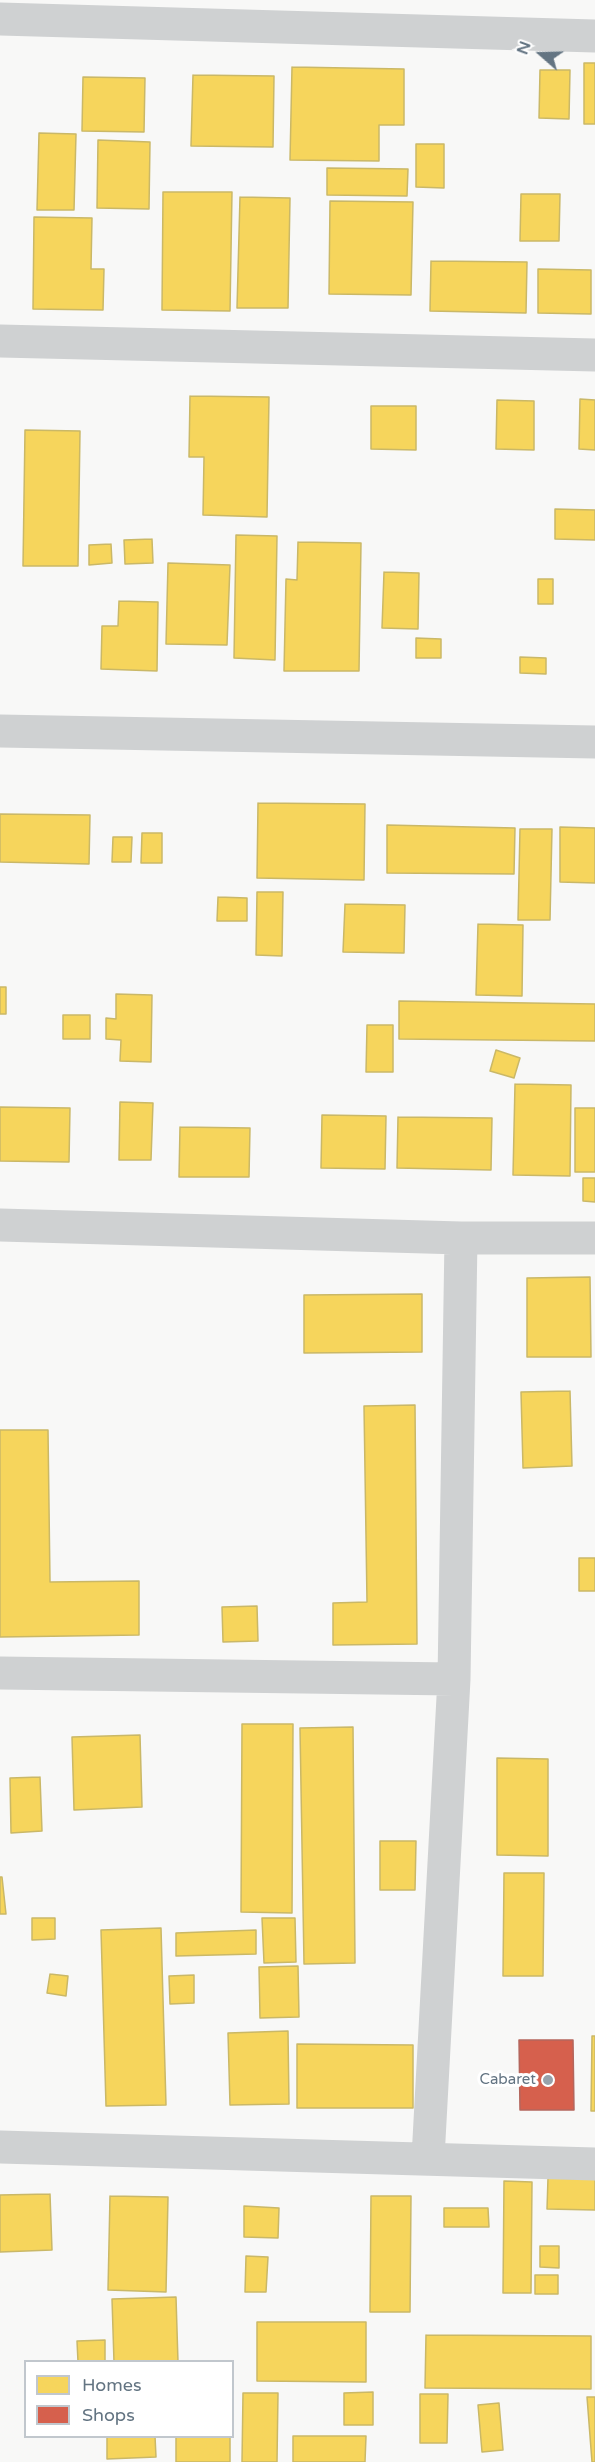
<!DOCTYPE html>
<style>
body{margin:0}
#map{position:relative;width:595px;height:2462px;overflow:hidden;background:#f8f8f7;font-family:"Varela Round",sans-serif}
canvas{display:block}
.legend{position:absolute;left:24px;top:2360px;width:210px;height:78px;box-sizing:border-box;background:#fff;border:2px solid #c1c7cd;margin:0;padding:8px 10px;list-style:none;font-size:18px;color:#637482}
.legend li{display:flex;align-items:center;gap:12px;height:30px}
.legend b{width:30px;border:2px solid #c1c7cd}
.north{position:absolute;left:511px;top:24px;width:60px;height:60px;-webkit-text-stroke:4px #fff;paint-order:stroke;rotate:290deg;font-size:16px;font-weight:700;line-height:24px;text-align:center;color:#637482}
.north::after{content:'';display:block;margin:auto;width:21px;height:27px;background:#637482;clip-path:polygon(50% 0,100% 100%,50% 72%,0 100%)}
</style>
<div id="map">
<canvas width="595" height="2462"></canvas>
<ul class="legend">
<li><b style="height:16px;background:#f6d55c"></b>Homes</li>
<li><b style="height:16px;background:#d6604d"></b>Shops</li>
</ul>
<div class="north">N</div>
</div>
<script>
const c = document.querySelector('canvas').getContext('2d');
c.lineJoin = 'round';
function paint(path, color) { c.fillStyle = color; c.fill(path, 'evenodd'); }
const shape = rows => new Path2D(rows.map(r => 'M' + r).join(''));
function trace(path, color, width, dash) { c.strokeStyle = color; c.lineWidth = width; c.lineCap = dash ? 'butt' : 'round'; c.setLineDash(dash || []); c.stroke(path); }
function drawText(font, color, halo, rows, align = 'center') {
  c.font = font + ' "Varela Round",sans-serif'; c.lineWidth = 6; c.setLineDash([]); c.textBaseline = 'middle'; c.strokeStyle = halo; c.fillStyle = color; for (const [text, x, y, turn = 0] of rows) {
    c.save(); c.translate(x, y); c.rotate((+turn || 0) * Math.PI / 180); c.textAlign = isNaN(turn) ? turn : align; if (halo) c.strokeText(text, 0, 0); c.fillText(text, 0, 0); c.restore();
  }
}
const homes = shape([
 [584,63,595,63,595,124,584,124,584,63],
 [292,67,404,69,404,125,379,125,379,161,290,160,292,67],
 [540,70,570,70,569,119,539,118,540,70],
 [193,75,274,76,273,147,191,146,193,75],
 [83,77,145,78,144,132,82,131,83,77],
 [39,133,76,134,74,210,37,210,39,133],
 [98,140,150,142,149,209,97,208,98,140],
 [416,144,444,144,444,188,416,187,416,144],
 [327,168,408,169,407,196,327,195,327,168],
 [163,192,232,192,230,311,162,310,163,192],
 [521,194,560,194,559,241,520,241,521,194],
 [240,197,290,198,288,308,237,308,240,197],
 [330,201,413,202,411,295,329,294,330,201],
 [34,217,92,218,91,269,104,269,103,310,33,309,34,217],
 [431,261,527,262,526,313,430,311,431,261],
 [538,269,591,270,591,314,538,313,538,269],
 [190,396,269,397,267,517,203,515,204,457,189,457,190,396],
 [580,399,595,400,595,450,579,449,580,399],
 [497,400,534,401,534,450,496,449,497,400],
 [371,406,416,406,416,450,371,449,371,406],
 [25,430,80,431,78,566,23,566,25,430],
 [555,509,595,510,595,540,555,539,555,509],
 [236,535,277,536,275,660,234,658,236,535],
 [152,539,153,563,125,564,124,540,152,539],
 [298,542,361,543,359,671,284,671,286,579,297,580,298,542],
 [111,544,112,563,89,565,89,545,111,544],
 [168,563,230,565,227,645,166,644,168,563],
 [384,572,419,573,418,629,382,628,384,572],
 [538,579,553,579,553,604,538,604,538,579],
 [119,601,158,602,157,671,101,669,102,626,118,626,119,601],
 [416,638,441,639,441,658,416,658,416,638],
 [520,657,546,658,546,674,520,673,520,657],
 [258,803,365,804,364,880,257,878,258,803],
 [0,814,90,815,89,864,0,862,0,814],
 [387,825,515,828,514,874,387,873,387,825],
 [560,827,595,828,595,883,560,882,560,827],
 [520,829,552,829,550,920,518,920,520,829],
 [142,833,162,833,162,863,141,863,142,833],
 [113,837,132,837,131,862,112,862,113,837],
 [257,892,283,892,282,956,256,955,257,892],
 [218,897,247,898,247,921,217,921,218,897],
 [345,904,405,905,404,953,343,952,345,904],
 [478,924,523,925,522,996,476,995,478,924],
 [0,987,6,987,6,1014,0,1014,0,987],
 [116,994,152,995,151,1062,120,1061,121,1040,106,1039,106,1018,116,1019,116,994],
 [399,1001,595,1004,595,1041,399,1039,399,1001],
 [63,1015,90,1015,90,1039,63,1039,63,1015],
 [367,1025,393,1025,393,1072,366,1072,367,1025],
 [496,1050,520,1058,514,1078,490,1071,496,1050],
 [515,1084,571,1085,570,1176,513,1175,515,1084],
 [120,1102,153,1103,151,1160,119,1160,120,1102],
 [0,1107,70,1108,69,1162,0,1161,0,1107],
 [575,1108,595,1108,595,1172,575,1172,575,1108],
 [322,1115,386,1116,385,1169,321,1168,322,1115],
 [398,1117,492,1118,491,1170,397,1168,398,1117],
 [180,1127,250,1128,249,1177,179,1177,180,1127],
 [583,1178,595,1178,595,1202,583,1201,583,1178],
 [590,1277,591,1357,527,1357,527,1278,590,1277],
 [422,1294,422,1352,304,1353,304,1295,422,1294],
 [570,1391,572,1466,523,1468,521,1392,570,1391],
 [415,1405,417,1644,333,1645,333,1603,367,1602,364,1406,415,1405],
 [0,1430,48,1430,50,1582,139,1581,139,1635,0,1637,0,1430],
 [579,1558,595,1558,595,1591,579,1591,579,1558],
 [257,1606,258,1641,223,1642,222,1607,257,1606],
 [242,1724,293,1724,292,1913,241,1912,242,1724],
 [353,1727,355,1963,304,1964,300,1728,353,1727],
 [140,1735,142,1807,74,1810,72,1737,140,1735],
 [497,1758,548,1759,548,1856,497,1855,497,1758],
 [40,1777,42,1831,11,1833,10,1778,40,1777],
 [380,1841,416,1841,415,1890,380,1890,380,1841],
 [504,1873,544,1873,543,1976,503,1976,504,1873],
 [0,1877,2,1877,6,1914,0,1914,0,1877],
 [32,1918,55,1918,55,1939,32,1940,32,1918],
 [262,1918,295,1918,296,1962,264,1963,262,1918],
 [161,1928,166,2105,106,2106,101,1930,161,1928],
 [256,1930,256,1954,176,1956,176,1933,256,1930],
 [298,1966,299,2017,260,2018,259,1967,298,1966],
 [50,1974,68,1976,66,1996,47,1993,50,1974],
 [194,1975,194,2003,170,2004,169,1976,194,1975],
 [288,2031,289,2104,230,2105,228,2033,288,2031],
 [592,2036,595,2036,595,2111,591,2111,592,2036],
 [297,2044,413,2045,413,2108,297,2108,297,2044],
 [548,2178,595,2179,595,2210,547,2209,548,2178],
 [504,2181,532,2182,531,2293,503,2293,504,2181],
 [50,2194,52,2250,0,2252,0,2195,50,2194],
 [110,2196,168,2197,166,2292,108,2290,110,2196],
 [371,2196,411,2196,410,2312,370,2312,371,2196],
 [244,2206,279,2208,278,2238,244,2237,244,2206],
 [444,2208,488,2208,489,2227,444,2227,444,2208],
 [540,2246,559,2246,559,2268,540,2267,540,2246],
 [246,2256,268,2257,266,2292,245,2292,246,2256],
 [535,2275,558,2275,558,2294,535,2294,535,2275],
 [176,2297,178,2362,114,2362,112,2299,176,2297],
 [257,2322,366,2322,366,2382,257,2381,257,2322],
 [426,2335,591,2336,591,2389,425,2388,426,2335],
 [105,2340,105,2362,78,2362,77,2341,105,2340],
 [373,2392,373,2425,344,2425,344,2393,373,2392],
 [243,2393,278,2393,277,2462,242,2462,243,2393],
 [420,2394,448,2394,447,2443,420,2443,420,2394],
 [587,2397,595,2397,595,2462,592,2462,587,2397],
 [499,2403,503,2450,482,2452,478,2405,499,2403],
 [107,2436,155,2436,156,2457,107,2459,107,2436],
 [176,2436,230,2436,230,2462,176,2462,176,2436],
 [293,2436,366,2436,365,2462,293,2462,293,2436]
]);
const shops = shape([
 [519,2040,573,2040,574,2110,520,2110,519,2040]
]);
const minor = shape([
 [0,19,595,36],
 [0,341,595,355],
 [0,731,595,742],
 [0,1225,461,1238,595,1238],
 [0,1673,454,1679],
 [0,2147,595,2164],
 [428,2158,454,1679,461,1238]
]);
const markers = [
 [548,2080,6,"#97a2ab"]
];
const poiNames = [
 ["Cabaret",536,2080]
];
paint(homes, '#f6d55c');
trace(homes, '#cab867', 1.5);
paint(shops, '#d6604d');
trace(shops, '#b4665d', 1.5);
trace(minor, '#cfd1d2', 33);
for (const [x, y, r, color] of markers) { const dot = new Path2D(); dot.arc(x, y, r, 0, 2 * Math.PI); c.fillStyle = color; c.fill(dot); trace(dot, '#fff', 2); }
drawText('15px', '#637482', '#fff', poiNames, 'right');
</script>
